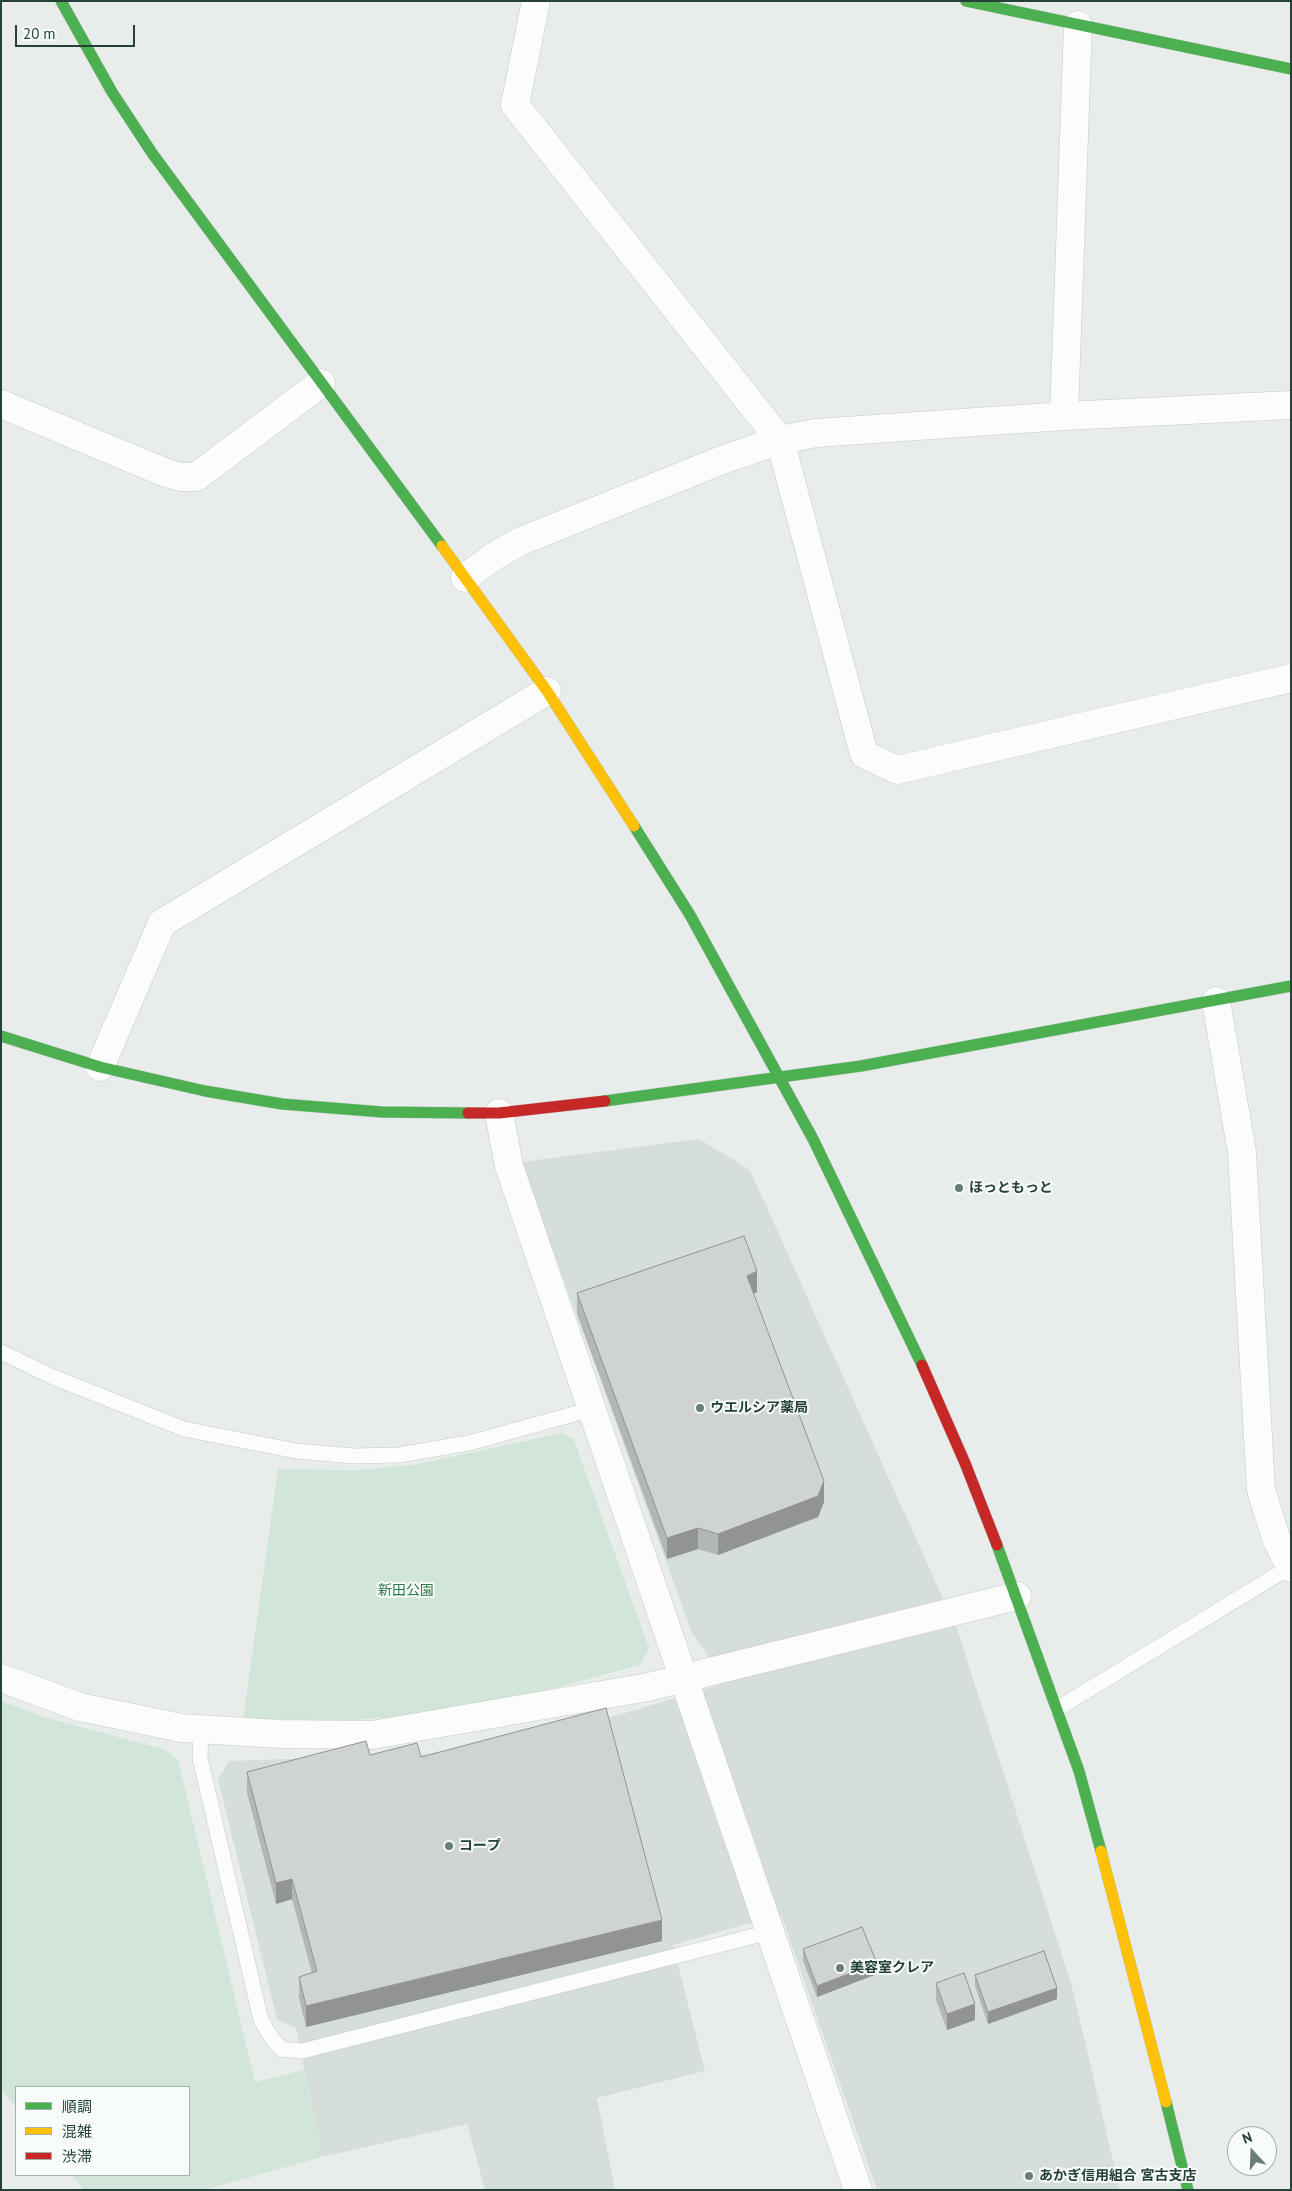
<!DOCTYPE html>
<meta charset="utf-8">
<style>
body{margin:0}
#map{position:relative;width:1292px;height:2191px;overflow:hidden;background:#e8edeb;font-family:"PT Sans","Noto Sans JP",sans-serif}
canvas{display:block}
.frame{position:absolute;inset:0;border:2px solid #24423a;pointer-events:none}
.legend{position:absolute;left:15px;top:2086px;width:175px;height:90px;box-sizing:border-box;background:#f7fbf9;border:1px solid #a3b1ad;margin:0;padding:6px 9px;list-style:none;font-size:15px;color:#24423a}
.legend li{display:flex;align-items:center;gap:10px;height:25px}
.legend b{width:25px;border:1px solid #a3b1ad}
.north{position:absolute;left:1227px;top:2126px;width:50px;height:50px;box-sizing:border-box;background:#f7fbf9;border:1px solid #a3b1ad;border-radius:50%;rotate:340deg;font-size:14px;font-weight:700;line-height:20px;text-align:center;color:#24423a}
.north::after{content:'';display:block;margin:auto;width:18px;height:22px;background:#697e78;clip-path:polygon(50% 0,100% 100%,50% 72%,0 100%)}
.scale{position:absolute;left:15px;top:25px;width:120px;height:22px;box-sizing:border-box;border:2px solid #24423a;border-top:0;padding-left:6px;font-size:15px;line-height:18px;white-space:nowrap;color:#24423a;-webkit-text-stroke:4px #f7fbf9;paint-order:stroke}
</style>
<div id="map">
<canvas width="1292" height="2191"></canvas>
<div class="frame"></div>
<ul class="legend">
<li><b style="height:6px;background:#4caf50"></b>順調</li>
<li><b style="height:6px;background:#ffc107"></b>混雑</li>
<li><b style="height:6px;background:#c62828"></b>渋滞</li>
</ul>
<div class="north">N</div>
<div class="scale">20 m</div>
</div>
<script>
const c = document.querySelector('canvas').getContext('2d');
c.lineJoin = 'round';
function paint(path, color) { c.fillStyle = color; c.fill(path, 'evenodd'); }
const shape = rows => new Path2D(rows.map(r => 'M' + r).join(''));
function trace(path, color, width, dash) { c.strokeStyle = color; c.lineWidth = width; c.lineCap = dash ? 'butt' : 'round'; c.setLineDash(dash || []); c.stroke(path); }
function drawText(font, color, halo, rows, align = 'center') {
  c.font = font + ' "PT Sans","Noto Sans JP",sans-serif'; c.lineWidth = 4; c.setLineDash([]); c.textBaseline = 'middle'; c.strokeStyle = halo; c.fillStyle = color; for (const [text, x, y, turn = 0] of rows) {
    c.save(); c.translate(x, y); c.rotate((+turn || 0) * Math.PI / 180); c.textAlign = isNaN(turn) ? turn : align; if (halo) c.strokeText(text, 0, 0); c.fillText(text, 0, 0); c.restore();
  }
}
const built = shape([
 [699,1139,750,1170,958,1632,1071,1983,1120,2190,877,2190,781,1914,673,1945,705,2071,597,2098,615,2190,485,2190,467,2124,322,2157,296,2028,277,2020,218,1779,229,1761,430,1754,582,1726,718,1685,706,1653,692,1633,521,1162]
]);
const green = shape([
 [563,1433,574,1440,649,1648,640,1665,540,1692,429,1715,348,1720,243,1720,278,1469,357,1470,413,1465],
 [1,1701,47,1718,166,1750,178,1760,255,2082,304,2070,322,2157,204,2190,84,2190,71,2175,189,2175,189,2087,16,2087,16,2107,1,2089]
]);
const lane = shape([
 [1,1352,53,1377,184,1429,296,1451,354,1456,399,1455,469,1443,592,1409],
 [1057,1709,1290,1567],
 [201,1729,200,1758,261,2020,271,2037,281,2049,302,2051,770,1932]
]);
const street = shape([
 [536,1,515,105,780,440,864,754,897,770,1291,678],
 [1,404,166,473,181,477,196,477,321,383],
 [1064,416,1078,25],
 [465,578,493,557,521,541,722,460,780,440,816,433,1064,416,1291,405],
 [1216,1001,1242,1152,1261,1490,1276,1538,1291,1568],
 [100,1067,162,923,547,691],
 [499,1113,509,1166,858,2190],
 [1,1678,80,1707,181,1728,280,1734,372,1735,648,1687,1017,1596]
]);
const fast = shape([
 [61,1,112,92,152,153,442,546],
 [966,1,1291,69],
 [634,826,690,915,813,1139,922,1365],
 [1,1036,100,1067,205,1091,282,1104,382,1112,468,1113],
 [605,1101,861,1066,1291,986],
 [997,1545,1079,1771,1101,1851],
 [1166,2102,1188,2190]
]);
const slow = shape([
 [442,546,547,691,634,826],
 [1101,1851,1166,2102]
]);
const jam = shape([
 [468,1113,499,1113,605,1101],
 [922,1365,965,1463,997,1545]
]);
const wall = shape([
 [757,1292,753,1294,824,1502,818,1517,718,1555,698,1549,667,1559,577,1314,577,1293],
 [370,1755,421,1757,662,1941,306,2027,299,1998,299,1977,312,1973,292,1899,276,1904,247,1793,247,1772],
 [803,1949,877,1974,817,1997,803,1961],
 [975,1975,1057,1999,988,2024,975,1986],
 [936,1983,975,2020,947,2030,936,2000]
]);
const shadedWall = shape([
 [757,1271,757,1292,747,1297,747,1276],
 [824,1481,824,1502,818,1517,718,1555,718,1534],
 [698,1528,698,1549,667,1559,667,1538],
 [292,1879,292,1899,276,1904,276,1883],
 [662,1920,662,1941,306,2027,306,2006],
 [877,1963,877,1974,817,1997,817,1986],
 [1057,1988,1057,1999,988,2024,988,2012],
 [975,2004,975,2020,947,2030,947,2014]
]);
const building = shape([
 [744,1236,757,1271,747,1276,824,1481,818,1496,718,1534,698,1528,667,1538,577,1293,744,1236],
 [606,1708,662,1920,306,2006,299,1977,317,1971,292,1879,276,1883,247,1772,366,1741,370,1755,417,1743,421,1757,606,1708],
 [862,1927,877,1963,817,1986,803,1949,862,1927],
 [1044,1951,1057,1988,988,2012,975,1975,1044,1951],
 [964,1973,975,2004,947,2014,936,1983,964,1973]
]);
const markers = [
 [959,1188,5,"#697e78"],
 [700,1408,5,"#697e78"],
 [449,1846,5,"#697e78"],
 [840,1968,5,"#697e78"],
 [1029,2176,5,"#697e78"]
];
const poiNames = [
 ["ほっともっと",969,1188],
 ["ウエルシア薬局",710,1408],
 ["コープ",459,1846],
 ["美容室クレア",850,1968],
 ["あかぎ信用組合 宮古支店",1039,2176]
];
const parkNames = [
 ["新田公園",406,1591]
];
paint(built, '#d6dedb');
paint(green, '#d1e6d8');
trace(lane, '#c5cac8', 16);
trace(street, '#c5cac8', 29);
trace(fast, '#c3cbc8', 12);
trace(slow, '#c3cbc8', 12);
trace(jam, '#c3cbc8', 12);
trace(lane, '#fcfcfc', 15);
trace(street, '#fcfcfc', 28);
trace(fast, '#4caf50', 11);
trace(slow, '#ffc107', 11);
trace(jam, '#c62828', 11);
paint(wall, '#b2b6b5');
paint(shadedWall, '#919493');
paint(building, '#cfd4d2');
trace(building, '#919493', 1);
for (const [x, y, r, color] of markers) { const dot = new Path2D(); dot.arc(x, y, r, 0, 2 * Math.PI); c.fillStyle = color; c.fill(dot); trace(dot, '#f7fbf9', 2); }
drawText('bold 14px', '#24423a', '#f7fbf9', poiNames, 'left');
drawText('14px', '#2d7a4b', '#f7fbf9', parkNames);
</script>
